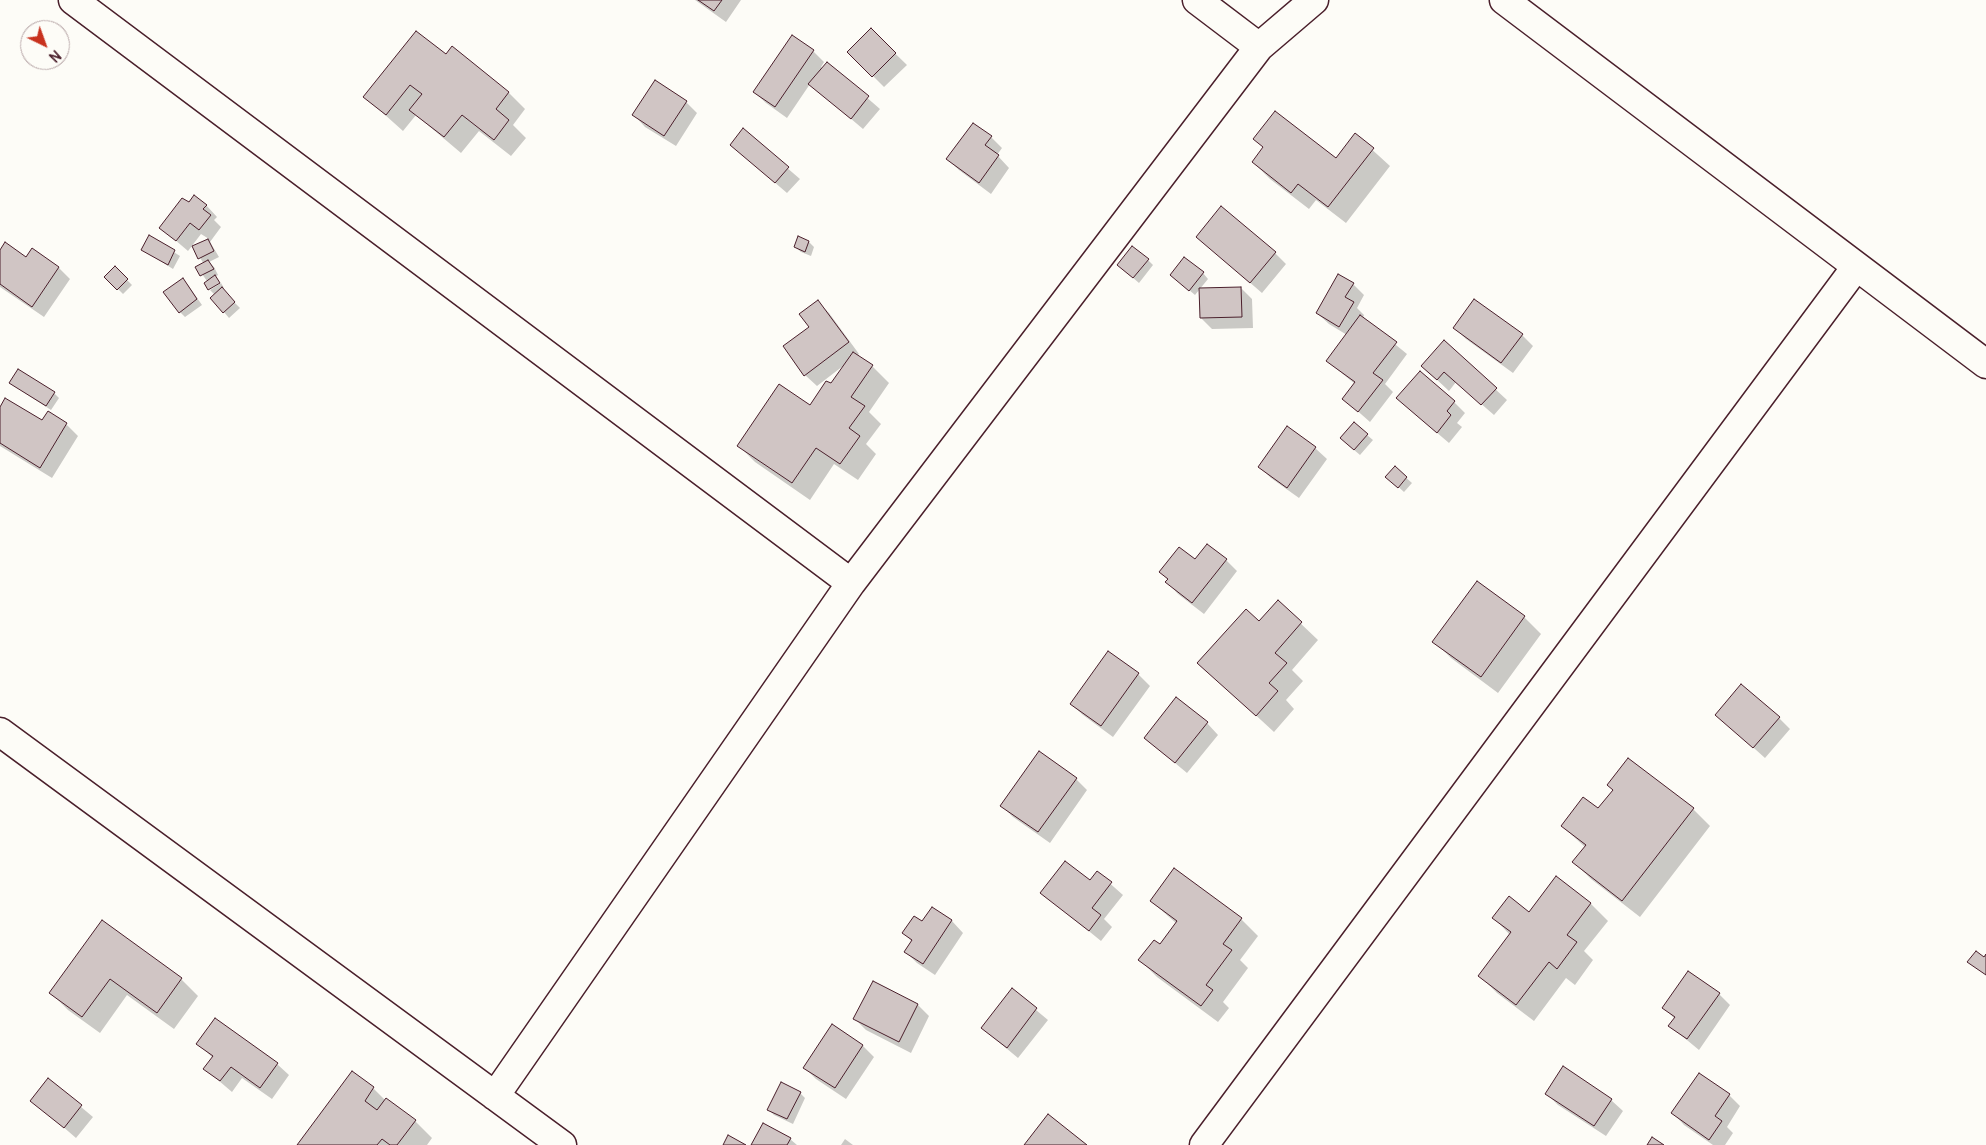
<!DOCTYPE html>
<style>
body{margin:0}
#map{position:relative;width:1986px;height:1145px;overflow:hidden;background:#fdfcf7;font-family:Pangolin,sans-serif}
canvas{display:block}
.north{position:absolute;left:20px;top:20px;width:50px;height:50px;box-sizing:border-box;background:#fdfcf7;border:1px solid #b5a4a5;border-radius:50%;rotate:138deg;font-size:14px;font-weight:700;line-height:20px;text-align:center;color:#4a1f2b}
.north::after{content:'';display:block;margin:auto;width:18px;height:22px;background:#c8321e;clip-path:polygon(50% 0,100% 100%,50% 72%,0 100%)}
</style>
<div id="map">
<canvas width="1986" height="1145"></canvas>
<div class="north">N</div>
</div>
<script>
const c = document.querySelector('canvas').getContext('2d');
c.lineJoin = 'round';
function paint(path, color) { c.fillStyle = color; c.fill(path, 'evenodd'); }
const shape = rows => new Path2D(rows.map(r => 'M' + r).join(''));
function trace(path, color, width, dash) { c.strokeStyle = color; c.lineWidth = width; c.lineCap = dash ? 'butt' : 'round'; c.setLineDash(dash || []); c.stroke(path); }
const shadow = shape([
 [695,0,741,0,726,22],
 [871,30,907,65,884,87,849,52],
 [813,51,824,62,821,67,822,68,827,63,880,109,863,129,810,84,787,118,766,103,754,92],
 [446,56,508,92,525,109,513,125,526,138,511,156,479,131,461,153,416,115,403,131,365,97],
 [686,102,697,113,676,146,645,127,634,115],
 [743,130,800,179,787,193,731,145],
 [1356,135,1390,166,1346,223,1316,200,1309,209,1270,179,1253,162,1264,148,1254,139,1336,160],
 [991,137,1002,148,997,155,1009,168,991,194,959,170,947,159],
 [189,204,206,205,217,217,214,220,221,227,210,242,219,257,209,262,214,267,218,275,215,277,219,281,209,288,207,281,197,267,204,264,193,247,209,239,201,234,188,251,161,228],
 [150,237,180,256,173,269,143,250],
 [1197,237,1275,253,1286,264,1262,293],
 [809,242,814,247,811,256,801,252,795,247],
 [0,252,59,268,70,279,44,317,0,287],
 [1148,260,1153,265,1139,283,1118,265],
 [115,268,132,285,123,294,106,277],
 [1203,273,1208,279,1195,295,1177,280],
 [221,283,224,288,222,290,240,308,229,318,212,298,215,295,210,290],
 [1353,284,1364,295,1357,308,1364,315,1363,318,1407,354,1385,384,1393,392,1370,422,1344,399,1355,384,1327,361,1347,335,1329,324,1317,313],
 [188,285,202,305,185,317,180,312],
 [1241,288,1252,299,1253,328,1212,329,1201,318],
 [818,302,829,313,859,354,857,356,872,366,889,383,869,412,881,424,866,444,876,454,858,480,834,464,810,500,755,462,738,445,810,407,831,385,843,366,817,386,805,375,811,327],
 [1455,328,1522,335,1533,346,1513,373,1466,339],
 [1444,342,1507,400,1494,415,1456,382,1449,391,1434,377],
 [10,383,54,393,59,398,51,410],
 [1454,402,1465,413,1457,423,1462,427,1449,443,1409,409],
 [0,409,42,422,48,413,66,424,78,436,52,478,0,446],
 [1287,428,1315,448,1327,459,1299,498,1271,478,1260,467],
 [1367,435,1373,440,1360,455,1347,444],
 [1395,468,1412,483,1404,492,1393,482],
 [1226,560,1237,571,1204,614,1178,594,1167,582,1168,580,1161,572,1196,561],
 [1477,582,1524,617,1541,634,1498,693,1451,658,1434,641],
 [1278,602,1318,640,1292,670,1303,681,1286,700,1294,709,1274,732,1199,663,1259,623],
 [1108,653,1138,674,1150,686,1113,737,1083,715,1071,704],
 [1717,715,1779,718,1790,729,1765,758],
 [1207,723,1218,735,1187,773,1145,738],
 [1629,759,1693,809,1710,826,1640,917,1591,879,1574,862,1586,848,1562,826,1598,810,1614,790],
 [1076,779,1087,790,1050,843,1013,817,1002,806],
 [1097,872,1123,895,1104,919,1112,927,1101,941,1042,893,1090,881],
 [1556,878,1591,904,1608,921,1584,951,1593,960,1575,985,1566,978,1534,1021,1497,993,1480,976,1510,935,1494,918,1530,913],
 [1151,901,1241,919,1258,936,1240,960,1248,968,1223,1002,1229,1008,1218,1022,1157,977,1140,960,1160,946,1177,924],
 [932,909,952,921,963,933,935,975,917,963,906,952,912,942,904,933,923,923],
 [103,922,181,979,198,996,174,1029,127,995,100,1033,68,1010,51,993],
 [874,983,918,1005,929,1016,911,1053,866,1030,855,1019],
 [1012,990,1048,1020,1018,1058,982,1028],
 [1719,994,1730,1005,1699,1050,1670,1026,1675,1019,1664,1008],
 [215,1020,277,1064,289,1075,272,1099,242,1078,232,1092,205,1069,213,1058,198,1044],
 [833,1026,863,1046,874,1057,846,1099,816,1079,805,1068],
 [49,1080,93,1117,76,1138,32,1100],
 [373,1088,386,1101,415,1121,432,1138,427,1145,299,1145],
 [800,1093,805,1098,793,1124,774,1115,769,1110],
 [1546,1093,1611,1100,1623,1111,1606,1136,1558,1105],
 [1729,1095,1740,1106,1727,1127,1733,1133,1725,1145,1713,1145,1684,1125,1673,1113],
 [790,1139,797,1145,752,1145],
 [845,1139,853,1145,841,1145]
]);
const building = shape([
 [698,0,722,0,714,11,698,0],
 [871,28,896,53,872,77,847,52,871,28],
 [416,31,446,54,452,46,509,92,496,109,509,120,494,140,462,115,444,137,409,110,422,94,410,85,386,115,363,97,416,31],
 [792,35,814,50,775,107,753,92,792,35],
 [827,62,869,96,851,119,808,84,827,62],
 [655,80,687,101,664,136,632,115,655,80],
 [1275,111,1336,158,1355,133,1374,148,1328,207,1298,184,1291,193,1252,162,1263,147,1253,139,1275,111],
 [973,123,992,136,985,145,999,155,979,183,946,159,973,123],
 [743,128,789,167,775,183,730,145,743,128],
 [194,195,207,205,203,209,211,215,199,230,190,223,176,241,159,228,182,198,189,202,194,195],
 [1221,206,1276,252,1250,283,1196,237,1221,206],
 [149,235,175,250,168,265,141,250,149,235],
 [798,236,809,241,805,252,794,247,798,236],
 [208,239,214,251,198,259,192,246,208,239],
 [5,242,26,257,32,248,59,267,32,307,0,284,0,250,5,242],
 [1132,246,1149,259,1133,278,1117,265,1132,246],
 [1184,257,1204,272,1189,291,1170,275,1184,257],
 [208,260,214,269,200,276,195,267,208,260],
 [115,266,128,279,117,290,104,277,115,266],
 [1338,274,1354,283,1345,297,1354,302,1339,327,1316,313,1338,274],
 [215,275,220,283,208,290,204,283,215,275],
 [183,278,197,299,179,313,163,292,183,278],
 [222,287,235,302,223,313,210,298,222,287],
 [1241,287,1242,317,1200,318,1199,288,1241,287],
 [1474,299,1523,334,1501,363,1453,328,1474,299],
 [818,300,849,342,804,376,783,346,809,327,799,314,818,300],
 [1360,315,1397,342,1373,373,1383,380,1358,412,1342,399,1355,382,1326,361,1360,315],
 [1444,340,1497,388,1481,405,1444,372,1437,380,1421,366,1444,340],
 [853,352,873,365,851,397,865,406,849,428,860,436,840,464,816,448,792,483,737,446,779,384,810,405,826,381,831,383,853,352],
 [18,369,55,392,46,406,9,383,18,369],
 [1420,371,1455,401,1447,411,1451,415,1437,433,1396,398,1420,371],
 [5,398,42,420,48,411,67,423,40,468,0,443,0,407,5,398],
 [1354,422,1368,434,1354,450,1340,438,1354,422],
 [1287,426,1316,447,1287,488,1258,467,1287,426],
 [1395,466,1407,477,1398,488,1385,477,1395,466],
 [1207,544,1227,559,1192,603,1165,582,1168,579,1159,572,1179,547,1195,559,1207,544],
 [1477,581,1525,616,1481,677,1432,642,1477,581],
 [1278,600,1302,622,1275,653,1287,663,1269,683,1278,691,1256,716,1197,663,1246,609,1259,621,1278,600],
 [1108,651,1139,673,1101,726,1070,704,1108,651],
 [1741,684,1780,717,1753,748,1715,715,1741,684],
 [1176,697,1208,722,1175,763,1144,738,1176,697],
 [1039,751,1077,778,1038,832,1000,806,1039,751],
 [1628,758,1694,808,1622,901,1572,862,1586,845,1561,826,1583,797,1598,808,1613,790,1607,785,1628,758],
 [1065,861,1090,880,1097,871,1112,882,1092,908,1101,915,1089,931,1040,893,1065,861],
 [1174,868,1242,918,1223,944,1232,950,1206,985,1213,990,1201,1006,1138,960,1154,940,1160,944,1177,921,1150,901,1174,868],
 [1556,876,1591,903,1567,935,1577,942,1557,969,1549,962,1516,1005,1478,976,1511,932,1492,918,1509,896,1529,912,1556,876],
 [932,907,952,920,923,964,904,952,912,940,902,933,914,916,922,921,932,907],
 [102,920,182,978,157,1013,110,979,82,1017,49,993,102,920],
 [1976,951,1984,957,1986,954,1986,975,1967,962,1976,951],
 [1688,971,1720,993,1687,1039,1668,1026,1675,1017,1662,1008,1688,971],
 [873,981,918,1004,899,1042,853,1019,873,981],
 [1012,988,1037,1008,1007,1048,981,1028,1012,988],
 [215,1018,278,1063,260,1088,231,1067,220,1081,203,1069,213,1056,196,1044,215,1018],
 [832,1024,863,1045,835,1088,803,1068,832,1024],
 [1563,1066,1612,1099,1594,1126,1545,1094,1563,1066],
 [352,1071,374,1087,365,1101,377,1110,386,1098,416,1120,397,1145,390,1145,382,1139,377,1145,297,1145,352,1071],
 [1699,1073,1730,1094,1715,1116,1722,1121,1709,1140,1671,1113,1699,1073],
 [48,1078,82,1105,64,1128,30,1101,48,1078],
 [781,1082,801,1092,787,1119,767,1110,781,1082],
 [1048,1114,1087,1145,1024,1145,1048,1114],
 [763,1123,791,1138,787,1145,751,1145,763,1123],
 [728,1135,746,1145,723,1145,728,1135],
 [1652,1137,1664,1145,1647,1145,1652,1137]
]);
const minor = shape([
 [73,0,851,583],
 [1197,0,1259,47],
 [0,732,562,1145],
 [495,1096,851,583,1259,47,1314,0],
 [1204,1145,1856,267]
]);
const tertiary = shape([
 [1504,0,1986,364]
]);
paint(shadow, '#0003');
paint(building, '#d0c5c4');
trace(building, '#4a1f2b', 1);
trace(minor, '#4a1f2b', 31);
trace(tertiary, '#4a1f2b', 31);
trace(minor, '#fdfcf7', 28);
trace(tertiary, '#fdfcf7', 28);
</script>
